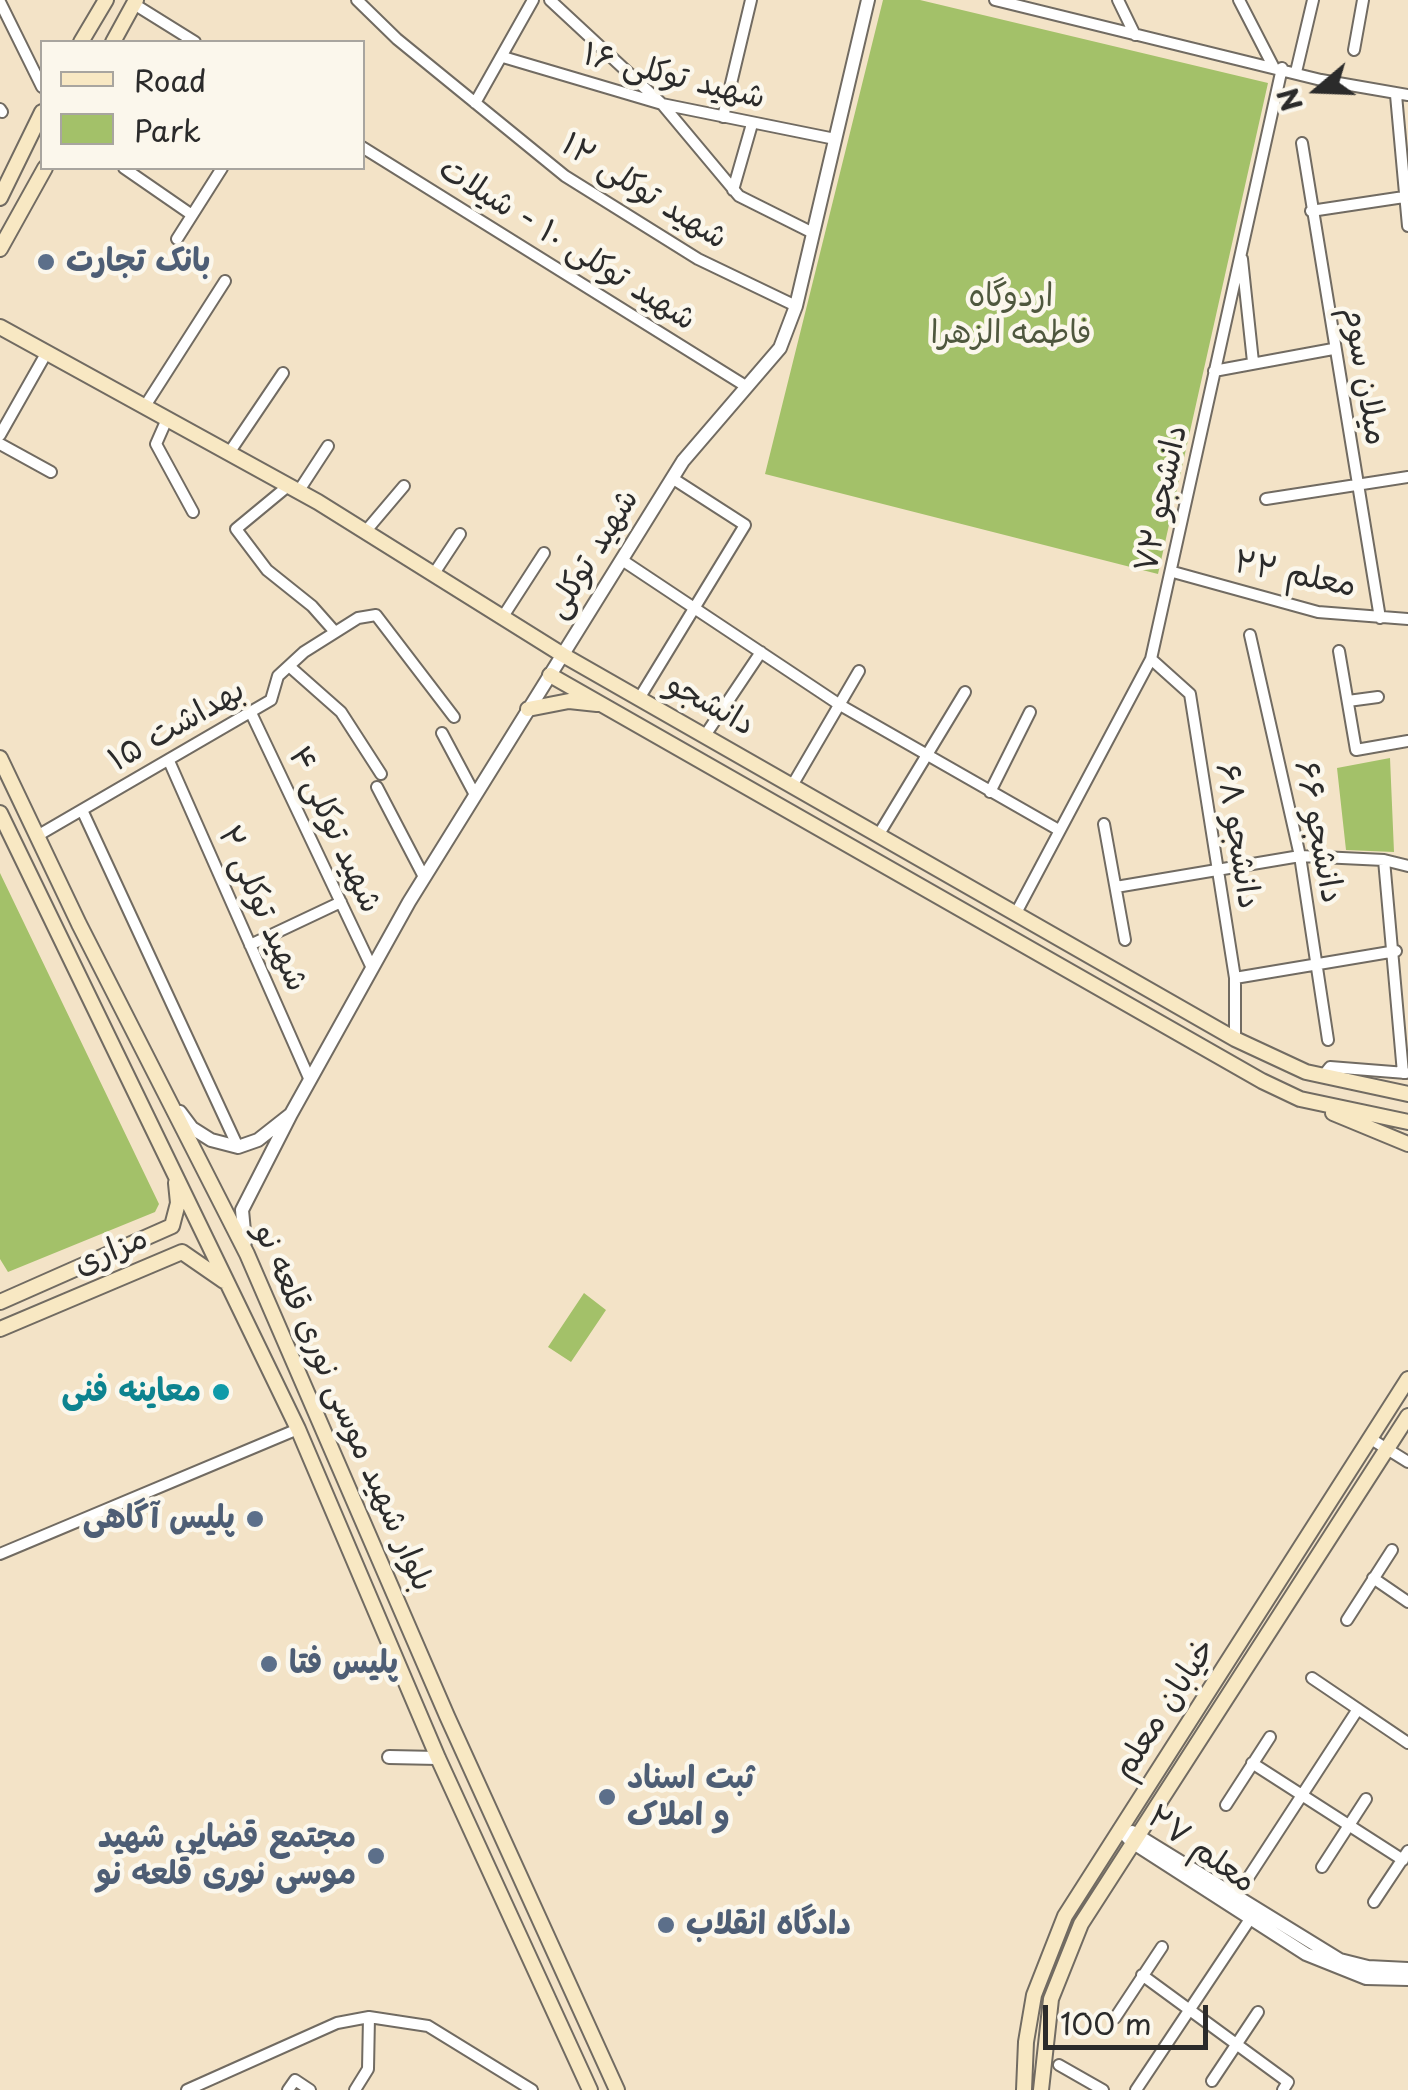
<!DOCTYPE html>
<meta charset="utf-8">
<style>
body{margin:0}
#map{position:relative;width:1408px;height:2090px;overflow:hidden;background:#f3e3c7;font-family:"Playpen Sans",sans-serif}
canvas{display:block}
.legend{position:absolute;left:40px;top:40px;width:325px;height:130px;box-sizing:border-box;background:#fbf7ec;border:2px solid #a8a59f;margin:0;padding:12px 18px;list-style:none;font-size:30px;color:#2b2b2b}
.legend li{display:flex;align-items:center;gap:20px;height:50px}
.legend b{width:50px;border:2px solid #a8a59f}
.north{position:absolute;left:1268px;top:40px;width:100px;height:100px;-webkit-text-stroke:8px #fbf7ec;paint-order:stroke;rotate:251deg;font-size:28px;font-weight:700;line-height:40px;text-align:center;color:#2b2b2b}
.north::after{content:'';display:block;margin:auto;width:35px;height:45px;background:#2b2b2b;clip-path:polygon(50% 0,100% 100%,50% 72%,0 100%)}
.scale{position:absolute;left:1043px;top:2005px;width:165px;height:45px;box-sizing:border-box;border:5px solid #2b2b2b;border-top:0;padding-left:12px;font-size:30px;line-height:35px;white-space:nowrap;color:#2b2b2b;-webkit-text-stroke:8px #fbf7ec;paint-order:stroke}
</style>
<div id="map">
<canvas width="1408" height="2090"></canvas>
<ul class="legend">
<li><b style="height:12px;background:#f8e8c3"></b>Road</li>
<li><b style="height:28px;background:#a3c169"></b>Park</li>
</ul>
<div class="north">N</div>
<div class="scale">100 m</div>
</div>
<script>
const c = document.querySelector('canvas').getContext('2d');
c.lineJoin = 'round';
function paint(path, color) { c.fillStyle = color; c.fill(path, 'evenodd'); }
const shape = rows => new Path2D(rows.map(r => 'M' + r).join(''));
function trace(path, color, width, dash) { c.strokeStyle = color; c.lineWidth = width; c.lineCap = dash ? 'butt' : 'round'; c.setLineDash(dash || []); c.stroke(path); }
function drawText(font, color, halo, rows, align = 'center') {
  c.font = font + ' "Playpen Sans","Playpen Sans Arabic",sans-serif'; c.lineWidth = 9; c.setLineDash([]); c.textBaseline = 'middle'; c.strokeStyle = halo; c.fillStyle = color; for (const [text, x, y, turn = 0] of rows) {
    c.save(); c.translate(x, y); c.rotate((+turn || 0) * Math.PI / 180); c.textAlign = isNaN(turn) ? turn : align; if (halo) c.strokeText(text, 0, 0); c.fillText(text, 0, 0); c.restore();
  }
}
const green = shape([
 [883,0,920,0,1268,83,1158,574,765,474],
 [1390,758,1394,852,1346,850,1337,768],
 [0,873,159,1204,155,1212,8,1272,0,1259],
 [584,1293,606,1310,571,1362,548,1347]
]);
const minor = shape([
 [357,0,397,39,565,176,698,259,796,306],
 [550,0,662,104,739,196,813,233],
 [995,0,1321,80,1408,95],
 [1118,0,1135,35],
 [1239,0,1273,66],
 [0,2,42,87],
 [134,4,195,42],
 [1354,50,1363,0],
 [503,57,662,104,835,139],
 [1296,72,1313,0],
 [1396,95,1408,226],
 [475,103,533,0],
 [0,109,2,112],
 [723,117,751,0],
 [1302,143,1380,618],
 [362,147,744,385],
 [124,168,192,215],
 [733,190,752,124],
 [1311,211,1404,197],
 [177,239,222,168],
 [1242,259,1253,362],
 [1214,371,1333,349],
 [145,406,225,281],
 [167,419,156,444,193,512],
 [0,435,47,352],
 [0,444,51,472],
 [229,453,283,373],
 [288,486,236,529,267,570,312,606,335,632],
 [298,492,328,446],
 [1266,499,1408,477],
 [365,532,404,486],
 [622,560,840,705,1057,829],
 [1173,572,1318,612,1408,619],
 [433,575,460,534],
 [502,618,544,553],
 [1250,635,1300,856,1328,1040],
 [1339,651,1356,750,1408,741],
 [1151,659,1190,694,1235,978,1235,1039],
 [289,666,341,712,381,774],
 [640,697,745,525,672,478],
 [1348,701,1378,697],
 [251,713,372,968],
 [442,733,474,793],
 [706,734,761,652],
 [169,761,309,1078],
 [793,784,859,671],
 [377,787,424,877],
 [990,792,1030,712],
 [82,810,238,1147],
 [1104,824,1125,940],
 [879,834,965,692],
 [37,836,271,700,278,676,304,652,358,618,376,615,454,717],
 [1384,860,1403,1073],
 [1116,887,1300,856,1384,860,1408,866],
 [1016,913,1151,659,1282,68],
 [250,945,341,902],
 [1235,978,1396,951],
 [1322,1077,1330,1067,1406,1073],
 [1371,1439,1408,1462],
 [0,1554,298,1429],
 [1373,1578,1408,1602],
 [1347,1620,1392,1550],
 [1312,1678,1408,1743],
 [1252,1763,1403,1860],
 [1226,1805,1270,1737],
 [1322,1867,1366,1799],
 [1233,1901,1358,1709],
 [1374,1902,1408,1851],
 [1142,1975,1288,2082,1283,2090],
 [1115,2018,1162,1947],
 [1059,2065,1103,2090],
 [1212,2081,1258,2012],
 [187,2090,337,2023,369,2017,428,2026,532,2090],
 [288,2090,295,2080,310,2090],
 [355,2090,368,2069,369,2017],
 [1136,2090,1252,1916]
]);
const tertiary = shape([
 [180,1112,192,1128,211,1140,238,1147,258,1140,291,1114,242,1210,245,1242],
 [291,1114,409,902,683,461,780,348,796,306,868,0],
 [389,1757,438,1758],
 [1120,1829,1132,1842,1306,1954,1366,1978,1408,1979],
 [1132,1832,1340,1960,1368,1967,1408,1969]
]);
const secondary = shape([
 [81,42,106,0],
 [113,42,136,0],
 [0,198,42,112],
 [0,249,45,168],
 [0,327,318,502,563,655,1235,1039,1306,1072,1408,1094],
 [550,675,1262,1081,1300,1099,1408,1122],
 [528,709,569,701,597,704],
 [0,758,79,924,247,1254,447,1716,617,2090],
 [0,813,298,1429,438,1758,590,2090],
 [1333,1113,1408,1144],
 [0,1302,172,1226,178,1203,176,1183],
 [0,1329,182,1252,224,1281],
 [1024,2090,1026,2042,1034,1995,1065,1916,1408,1379],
 [1041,2090,1051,1999,1081,1924,1408,1416]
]);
const markers = [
 [46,262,10,"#5c6f8a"],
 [221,1392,10,"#0f9aa8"],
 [255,1519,10,"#5c6f8a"],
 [269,1664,10,"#5c6f8a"],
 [607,1797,10,"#5c6f8a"],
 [376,1856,10,"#5c6f8a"],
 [666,1925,10,"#5c6f8a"]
];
const streetNames = [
 ["شهید توکلی ۱۶",674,77,14],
 ["شهید توکلی ۱۲",644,192,32],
 ["شهید توکلی ۱۰ - شیلات",567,245,32],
 ["میلان سوم",1364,376,80],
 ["دانشجو ۷۲",1162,499,-78],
 ["شهید توکلی",593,554,-58],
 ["معلم ۲۲",1295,575,12],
 ["دانشجو",710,705,29],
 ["بهداشت ۱۵",177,726,-30],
 ["شهید توکلی ۴",334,830,65],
 ["دانشجو ۶۶",1318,832,79],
 ["دانشجو ۶۸",1237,836,81],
 ["شهید توکلی ۲",262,909,66],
 ["مزاری",111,1252,-23],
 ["بلوار شهید موسی نوری قلعه نو",343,1408,66],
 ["خیابان معلم",1165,1709,-57],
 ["معلم ۲۷",1201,1850,36]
];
const serviceNames = [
 ["بانک تجارت",66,262],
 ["پلیس آگاهی",235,1519,"right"],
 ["پلیس فتا",289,1664],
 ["ثبت اسناد",627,1779],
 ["و املاک",627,1816],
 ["مجتمع قضایی شهید",356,1838,"right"],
 ["موسی نوری قلعه نو",356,1875,"right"],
 ["دادگاه انقلاب",686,1925]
];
const parkNames = [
 ["اردوگاه",1011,297],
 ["فاطمه الزهرا",1011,334]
];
const cultureNames = [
 ["معاینه فنی",201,1392]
];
paint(green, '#a3c169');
trace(minor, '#716b62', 14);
trace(tertiary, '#716b62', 16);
trace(secondary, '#716b62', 18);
trace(minor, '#fff', 10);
trace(tertiary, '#fff', 12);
trace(secondary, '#f8e8c3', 14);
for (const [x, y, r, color] of markers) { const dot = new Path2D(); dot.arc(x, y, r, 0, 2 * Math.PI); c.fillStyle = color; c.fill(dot); trace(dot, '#fbf7ec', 4); }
drawText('32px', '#2b2b2b', '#fbf7ec', streetNames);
drawText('bold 32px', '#4e5e75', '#fbf7ec', serviceNames, 'left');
drawText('32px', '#4f583e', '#fbf7ec', parkNames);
drawText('bold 32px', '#0d838f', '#fbf7ec', cultureNames, 'right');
</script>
